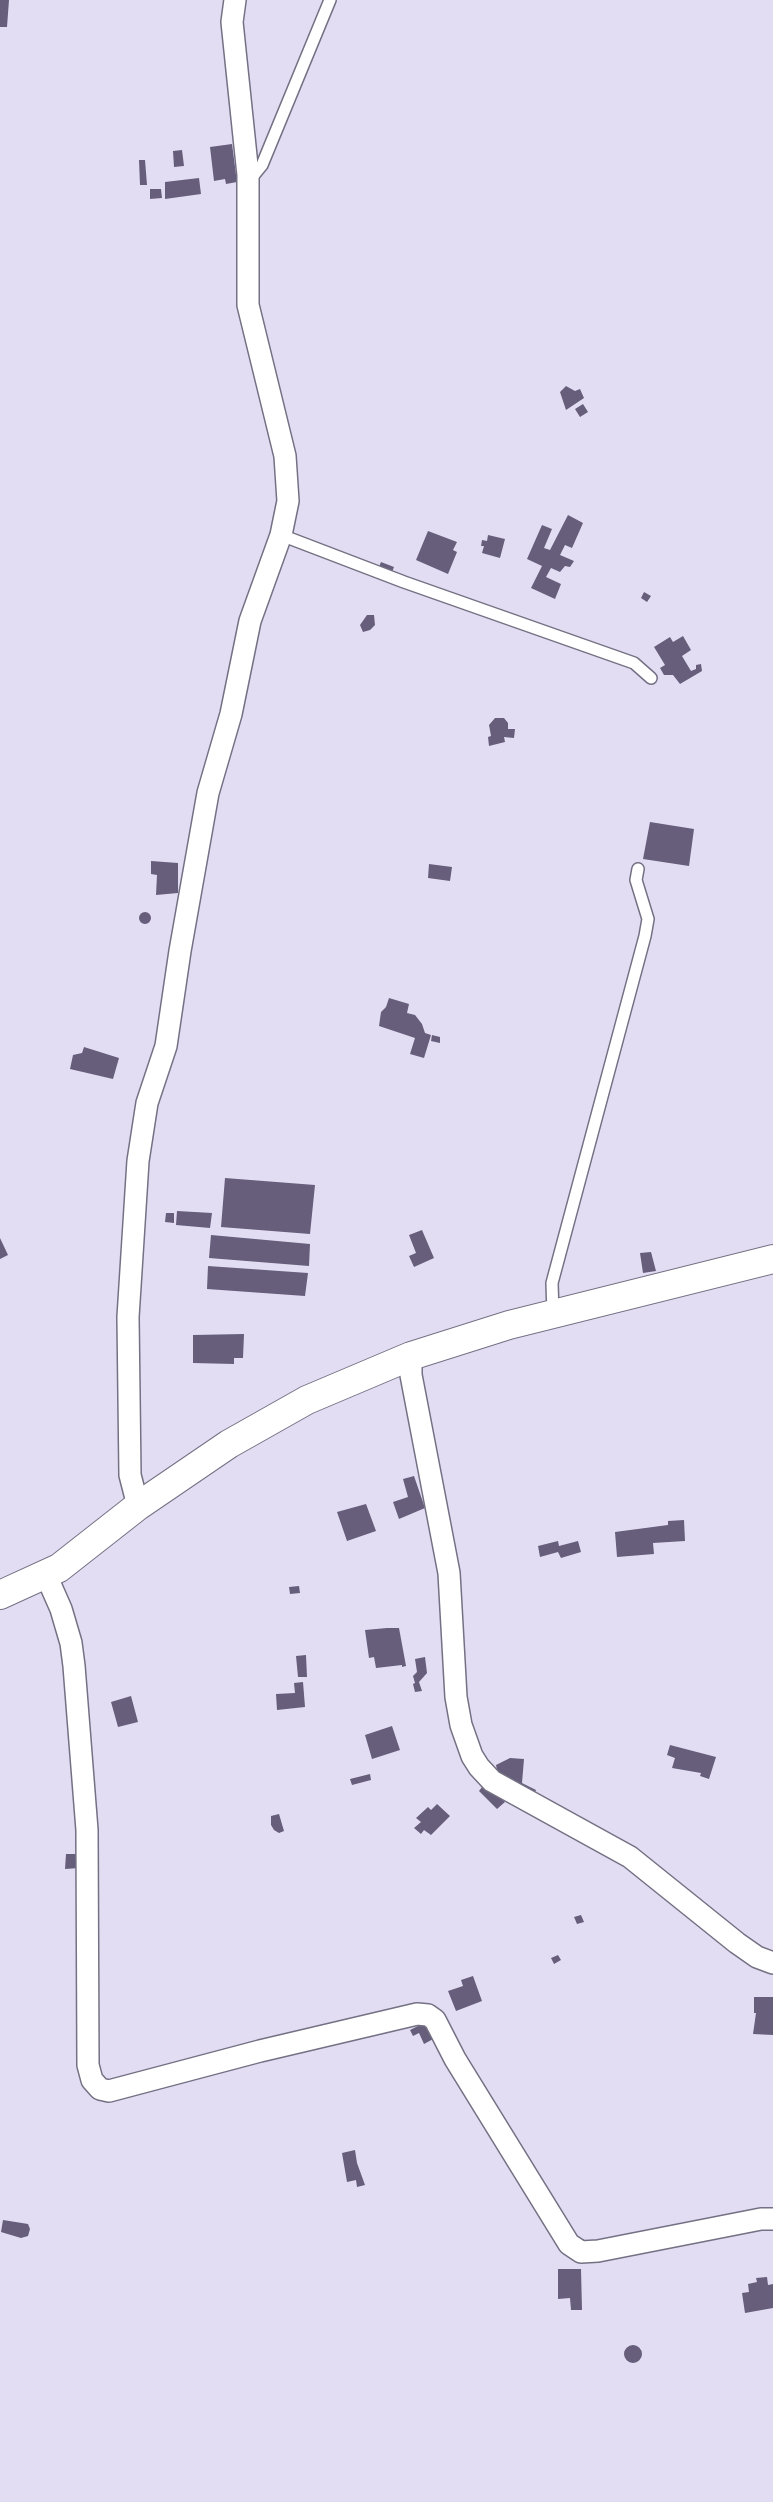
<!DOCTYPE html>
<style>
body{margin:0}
canvas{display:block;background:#e3ddf3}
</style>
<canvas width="773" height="2502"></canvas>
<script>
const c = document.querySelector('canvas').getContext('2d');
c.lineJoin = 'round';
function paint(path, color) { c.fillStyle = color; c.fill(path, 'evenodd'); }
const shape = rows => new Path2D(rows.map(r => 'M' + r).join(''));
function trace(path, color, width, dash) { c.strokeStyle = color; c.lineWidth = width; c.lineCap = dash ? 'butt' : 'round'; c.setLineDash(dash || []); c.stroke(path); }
const building = shape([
 [0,0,9,0,7,27,0,27],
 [232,144,237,182,226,184,225,179,214,181,210,147],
 [182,150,184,166,174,167,173,151],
 [139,160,145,160,147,185,140,185],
 [199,178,201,194,165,199,165,182],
 [150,189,161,189,162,198,150,199],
 [566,386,575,391,580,389,584,398,566,410,560,392],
 [583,404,588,412,580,417,575,409],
 [568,515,583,523,572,548,565,545,560,555,574,561,570,567,565,566,560,572,551,568,546,577,561,584,555,599,531,588,542,566,527,559,542,525,552,529,544,548,550,550],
 [428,531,457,542,453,550,457,552,448,574,416,560],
 [488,535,505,539,500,558,482,553,484,546,481,546,482,540,487,541],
 [381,562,394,567,392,572,379,567],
 [644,592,651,596,647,602,641,598],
 [367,615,374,615,375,625,370,630,363,632,360,625],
 [683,636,691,650,682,656,691,671,696,669,696,665,701,664,702,671,680,684,673,675,664,675,660,668,665,665,654,647,670,637,673,642],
 [495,718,504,718,508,723,508,729,515,729,514,738,504,737,505,742,489,746,488,737,491,736,489,725],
 [650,822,694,829,689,866,643,859],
 [151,861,178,863,178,893,156,895,157,875,151,874],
 [429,864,452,867,450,881,428,878],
 '139 918a6 6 0 1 1 12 0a6 6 0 1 1-12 0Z',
 [389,998,409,1004,407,1013,415,1015,422,1024,425,1033,431,1035,424,1058,410,1054,415,1038,379,1026,381,1012,386,1007],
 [432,1035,440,1037,440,1043,431,1041],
 [84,1047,119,1058,113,1079,70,1069,73,1055,82,1053],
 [225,1178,315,1185,310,1234,221,1227],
 [177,1211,212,1213,210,1228,176,1225],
 [166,1213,174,1213,174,1223,165,1222],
 [422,1230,434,1258,414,1267,409,1256,416,1253,409,1235],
 [211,1235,310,1244,309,1266,209,1258],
 [0,1238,8,1255,0,1259],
 [651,1252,656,1271,643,1273,640,1253],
 [208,1266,308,1273,305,1296,207,1289],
 [244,1334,243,1358,234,1358,234,1364,193,1363,193,1335],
 [414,1476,425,1508,399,1519,393,1502,408,1497,403,1479],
 [366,1504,376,1531,347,1541,337,1512],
 [684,1520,685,1541,653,1543,654,1554,617,1557,615,1532,668,1525,668,1521],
 [558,1541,559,1546,578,1541,581,1552,561,1558,558,1552,540,1557,538,1546],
 [299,1586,300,1593,290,1594,289,1587],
 [387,1628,399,1628,406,1666,402,1667,402,1665,376,1668,374,1657,369,1658,365,1630],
 [306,1655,307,1677,298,1677,296,1656],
 [425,1657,427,1673,419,1682,422,1691,415,1692,413,1684,415,1683,413,1676,417,1672,415,1659],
 [303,1682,305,1707,277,1710,276,1694,295,1693,294,1683],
 [131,1696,138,1722,118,1727,111,1702],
 [392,1726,400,1750,372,1759,365,1735],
 [670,1745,716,1757,709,1779,700,1776,701,1773,672,1768,675,1758,667,1755],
 [510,1758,524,1759,522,1783,536,1790,533,1797,498,1776,496,1765],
 [370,1774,371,1780,352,1785,350,1779],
 [486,1782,505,1802,497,1809,479,1791],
 [437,1804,450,1816,431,1835,424,1830,421,1834,414,1828,421,1822,416,1818,428,1807,431,1810],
 [279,1814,284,1831,279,1833,274,1830,271,1825,271,1816],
 [66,1854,79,1854,79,1868,65,1869],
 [581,1915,584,1922,577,1924,574,1917],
 [558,1955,561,1960,554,1964,551,1958],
 [473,1976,482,2001,456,2011,448,1991,463,1986,461,1980],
 [754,1997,773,1997,773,2035,753,2034,756,2013,754,2013],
 [424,2023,435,2038,424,2044,419,2033,413,2036,410,2030],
 [355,2150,357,2163,365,2185,357,2187,356,2180,347,2182,342,2153],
 [3,2220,28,2224,30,2229,28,2236,21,2238,1,2232],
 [558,2269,581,2269,582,2310,571,2310,570,2298,558,2299],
 [767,2277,768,2285,773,2284,773,2308,745,2313,742,2293,749,2292,748,2284,757,2282,756,2278],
 '624 2354a9 9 0 1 1 18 0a9 9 0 1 1-18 0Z'
]);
const lane = shape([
 [248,182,262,165,330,0],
 [281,535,404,582,634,663,651,678],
 [553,1314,552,1283,645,936,648,919,636,880,638,869]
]);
const street = shape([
 [411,1356,411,1375,449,1573,456,1697,461,1725,472,1756,479,1767,492,1781,630,1857,737,1943,757,1957,773,1963],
 [138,1506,130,1475,128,1317,138,1161,147,1103,166,1046,180,951,208,793,231,714,250,621,281,535,288,501,285,456,248,305,248,175,232,22,235,0],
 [46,1575,61,1609,71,1643,74,1666,87,1830,88,2065,92,2080,100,2089,109,2091,260,2051,417,2014,428,2015,435,2020,455,2059,569,2244,581,2252,598,2251,761,2219,773,2219]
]);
const secondary = shape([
 [0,1595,59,1568,138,1506,229,1444,307,1400,411,1356,509,1325,773,1259]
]);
paint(building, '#665e7b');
trace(lane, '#757184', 14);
trace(street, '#757184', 24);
trace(secondary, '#757184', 30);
trace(lane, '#fff', 11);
trace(street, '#fff', 21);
trace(secondary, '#fff', 28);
</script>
